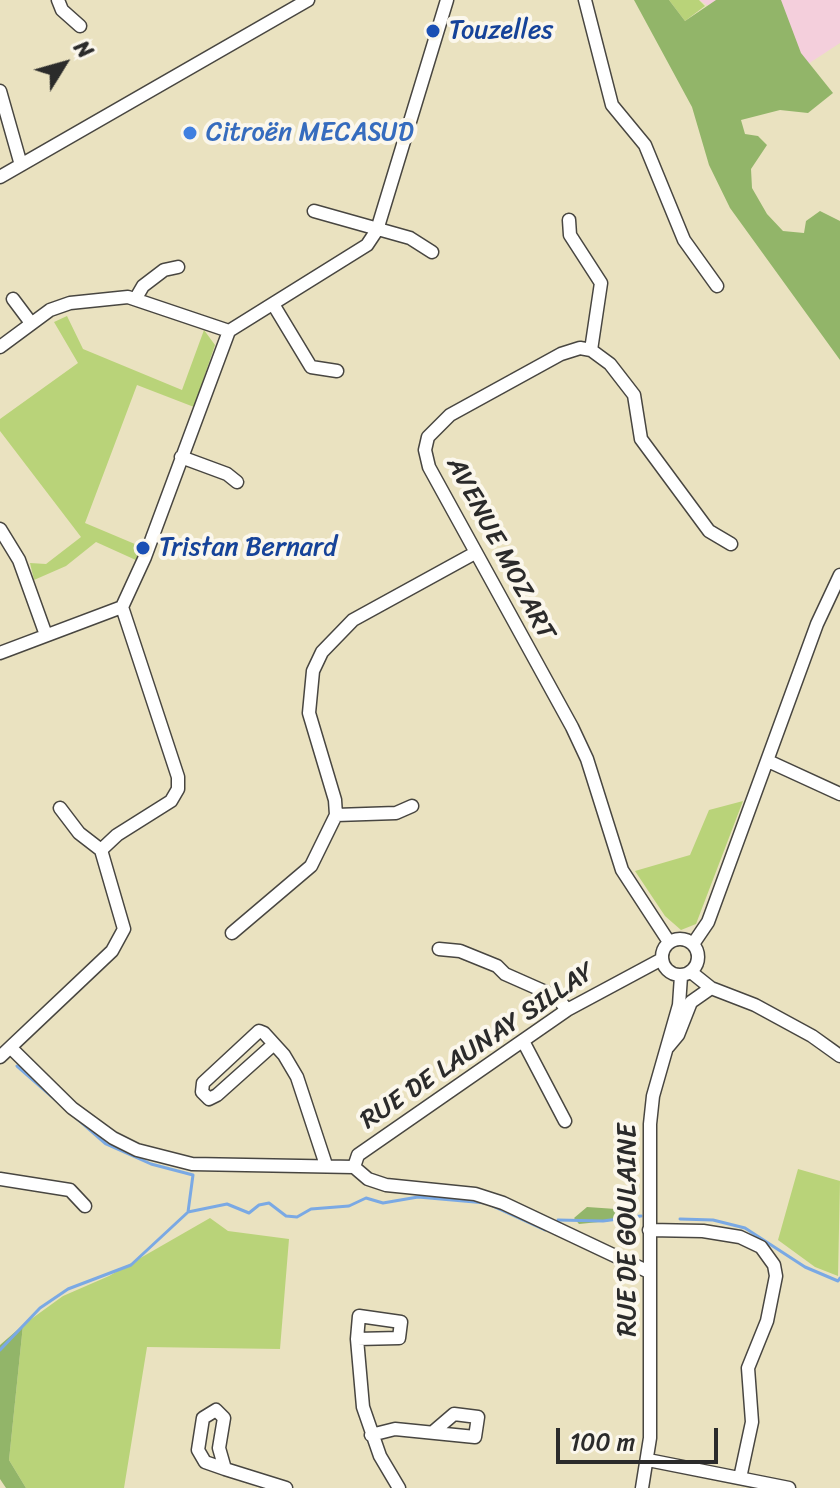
<!DOCTYPE html>
<meta charset="utf-8">
<style>
body{margin:0}
#map{position:relative;width:840px;height:1488px;overflow:hidden;background:#eae2c0;font-family:Sriracha,sans-serif}
canvas{display:block}
.north{position:absolute;left:24px;top:24px;width:80px;height:80px;-webkit-text-stroke:6px #fbf7ec;paint-order:stroke;rotate:53deg;font-size:22px;font-weight:700;line-height:32px;text-align:center;color:#2b2b2b}
.north::after{content:'';display:block;margin:auto;width:28px;height:36px;background:#2b2b2b;clip-path:polygon(50% 0,100% 100%,50% 72%,0 100%)}
.scale{position:absolute;left:556px;top:1428px;width:162px;height:36px;box-sizing:border-box;border:4px solid #2b2b2b;border-top:0;padding-left:10px;font-size:24px;line-height:28px;white-space:nowrap;color:#2b2b2b;-webkit-text-stroke:6px #fbf7ec;paint-order:stroke}
</style>
<div id="map">
<canvas width="840" height="1488"></canvas>
<div class="north">N</div>
<div class="scale">100 m</div>
</div>
<script>
const c = document.querySelector('canvas').getContext('2d');
c.lineJoin = 'round';
function paint(path, color) { c.fillStyle = color; c.fill(path, 'evenodd'); }
const shape = rows => new Path2D(rows.map(r => 'M' + r).join(''));
function trace(path, color, width, dash) { c.strokeStyle = color; c.lineWidth = width; c.lineCap = dash ? 'butt' : 'round'; c.setLineDash(dash || []); c.stroke(path); }
function drawText(font, color, halo, rows, align = 'center') {
  c.font = font + ' Sriracha,sans-serif'; c.lineWidth = 8; c.setLineDash([]); c.textBaseline = 'middle'; c.strokeStyle = halo; c.fillStyle = color; for (const [text, x, y, turn = 0] of rows) {
    c.save(); c.translate(x, y); c.rotate((+turn || 0) * Math.PI / 180); c.textAlign = isNaN(turn) ? turn : align; if (halo) c.strokeText(text, 0, 0); c.fillText(text, 0, 0); c.restore();
  }
}
const built = shape([
 [699,0,840,0,840,43,805,66]
]);
const green = shape([
 [669,0,699,0,705,6,685,21],
 [67,316,83,349,182,390,204,330,215,345,194,407,137,385,85,523,142,547,138,561,96,542,66,566,34,580,30,563,46,564,81,537,0,431,0,419,78,363,54,322],
 [743,801,696,924,681,930,665,916,635,871,690,855,709,810],
 [798,1169,840,1181,838,1276,815,1267,778,1240],
 [210,1218,228,1231,289,1239,280,1349,147,1347,124,1488,26,1488,9,1460,23,1325,63,1296,109,1276]
]);
const forest = shape([
 [634,0,669,0,685,21,716,0,781,0,801,53,833,93,808,113,780,110,741,120,745,134,758,136,767,145,751,169,752,188,767,214,783,231,804,233,806,221,820,211,840,221,840,360,730,208,709,165,692,107],
 [626,1202,637,1209,629,1219,579,1224,574,1218,587,1207,616,1209],
 [23,1325,9,1460,26,1488,6,1488,0,1479,0,1345]
]);
const stream = shape([
 [17,1066,106,1144,151,1164,193,1175,188,1212,227,1204,249,1213,259,1205,269,1203,286,1216,297,1217,311,1209,349,1206,366,1198,383,1203,418,1197,486,1203,545,1230],
 [680,1219,713,1220,745,1228,805,1267,838,1281,840,1278],
 [558,1220,603,1221,641,1216],
 [0,1350,40,1308,68,1289,131,1265,187,1213]
]);
const minor = shape([
 [58,0,62,10,80,26],
 [585,0,612,105,645,145,684,240,717,286],
 [0,91,21,165],
 [0,177,308,0],
 [314,211,410,238,432,252],
 [569,220,570,235,601,283,591,350],
 [136,298,143,286,164,270,178,267],
 [13,299,31,323],
 [273,304,311,367,337,371],
 [0,347,50,310,70,303,128,297,229,331],
 [181,457,227,474,237,482],
 [0,529,19,560,46,635],
 [0,653,122,607],
 [768,761,840,794],
 [60,808,79,833,101,850],
 [336,815,396,813,412,806],
 [232,933,311,866,336,815,335,800,309,713,313,671,322,652,353,620,475,553],
 '662 957a18 18 0 1 1 36 0a18 18 0 1 1-36 0Z',
 [669,942,622,870,587,759,572,727,429,467,425,450,428,437,450,415,561,354,580,348,591,350,610,364,634,395,641,439,709,531,731,544],
 [693,944,708,922,817,624,840,575],
 [439,949,460,951,497,966,505,974,557,997,567,1010],
 [691,972,711,988,755,1005,812,1036,840,1056],
 [523,1041,565,1121],
 [274,1044,217,1095,209,1099,202,1092,203,1083,259,1031,264,1033,284,1055,297,1077,326,1165],
 [668,1047,678,1035,691,1002,711,988],
 [11,1048,72,1108,113,1138,137,1150,192,1164,354,1167],
 [0,1057,112,951,124,929,101,850,117,835,171,801,178,789,178,777,122,607,145,557,229,331,367,245,377,230,447,0],
 [354,1167,358,1155,567,1010,662,959],
 [354,1167,368,1179,386,1185,475,1194,503,1203,649,1272],
 [0,1179,70,1190,85,1206],
 [649,1230,703,1231,740,1237,761,1247,774,1265,776,1276,767,1321,748,1368,752,1422,740,1478],
 [357,1339,399,1338,401,1322,359,1316,357,1339,363,1407,380,1456,399,1488],
 [371,1435,395,1429,475,1437,478,1417,454,1414,433,1432],
 [648,1460,789,1488],
 [225,1469,219,1448,224,1418,216,1410,203,1418,198,1450,205,1462,225,1469,286,1488],
 [642,1488,650,1438,650,1124,653,1096,679,1005,681,976]
]);
const markers = [
 [433,31,8,"#1a4fb4"],
 [190,133,8,"#3f7fe0"],
 [143,548,8,"#1a4fb4"]
];
const transitNames = [
 ["Touzelles",449,31],
 ["Tristan Bernard",159,548]
];
const shopNames = [
 ["Citroën MECASUD",206,133]
];
const streetNames = [
 ["AVENUE MOZART",500,549,62],
 ["RUE DE LAUNAY SILLAY",478,1047,-34],
 ["RUE DE GOULAINE",628,1230,-90]
];
paint(built, '#f4cfdc');
paint(green, '#b9d379');
paint(forest, '#92b569');
trace(stream, '#7aa9e4', 3);
trace(minor, '#484641', 15);
trace(minor, '#fff', 12);
for (const [x, y, r, color] of markers) { const dot = new Path2D(); dot.arc(x, y, r, 0, 2 * Math.PI); c.fillStyle = color; c.fill(dot); trace(dot, '#fbf7ec', 3); }
drawText('26px', '#164399', '#fbf7ec', transitNames, 'left');
drawText('26px', '#366cbe', '#fbf7ec', shopNames, 'left');
drawText('26px', '#2b2b2b', '#fbf7ec', streetNames);
</script>
